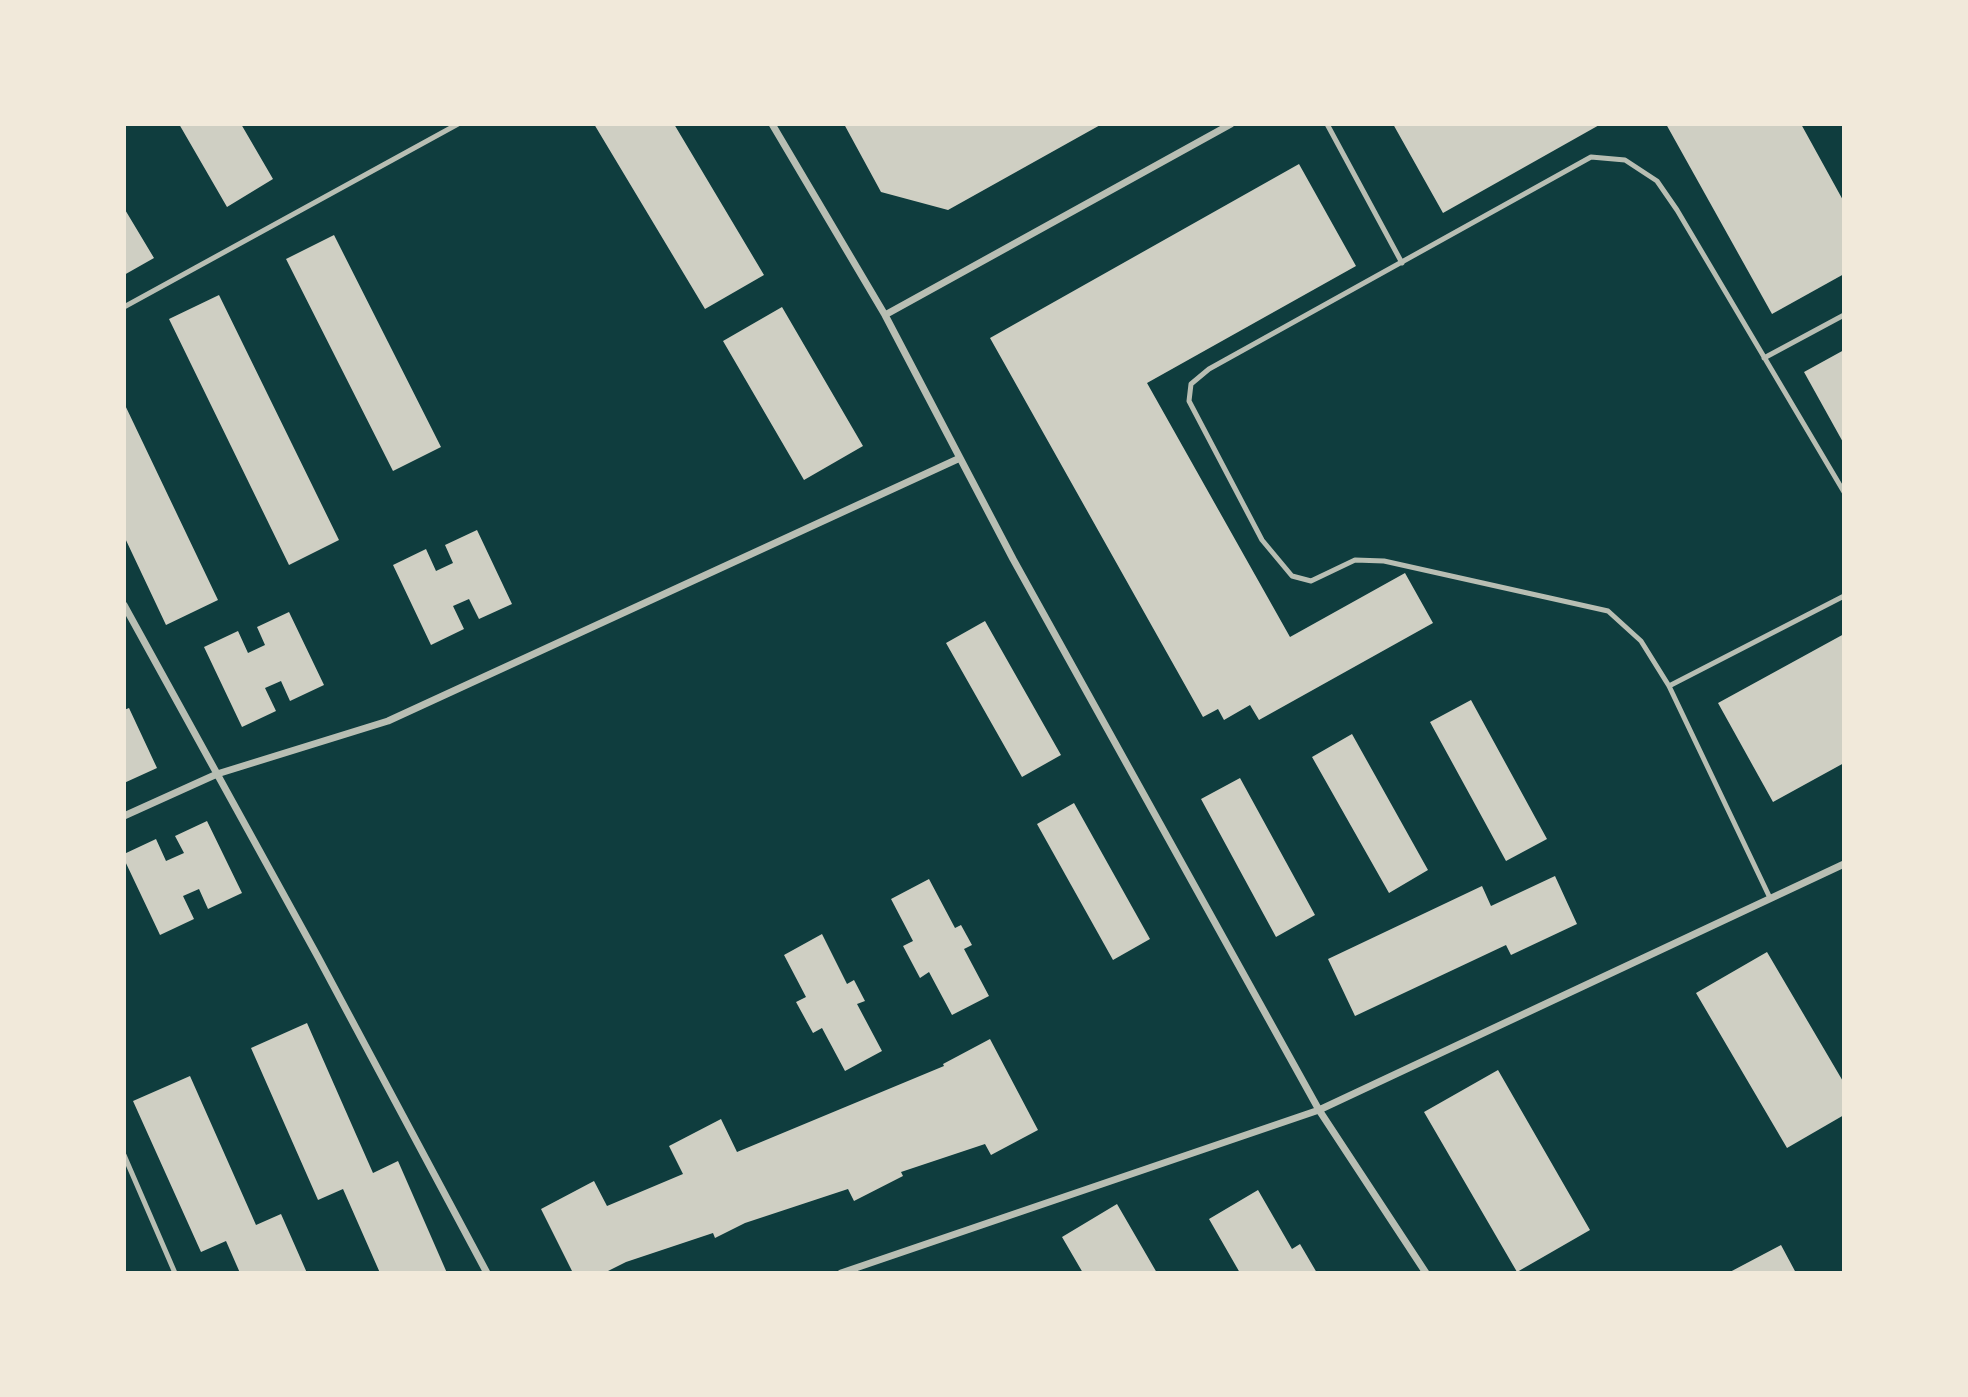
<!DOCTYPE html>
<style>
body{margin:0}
#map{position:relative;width:1968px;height:1397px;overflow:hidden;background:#0f3d3e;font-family:Lato,sans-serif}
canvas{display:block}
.frame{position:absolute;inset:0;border:126px solid #f1e9da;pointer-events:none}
</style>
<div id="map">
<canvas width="1968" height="1397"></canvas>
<div class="frame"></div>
</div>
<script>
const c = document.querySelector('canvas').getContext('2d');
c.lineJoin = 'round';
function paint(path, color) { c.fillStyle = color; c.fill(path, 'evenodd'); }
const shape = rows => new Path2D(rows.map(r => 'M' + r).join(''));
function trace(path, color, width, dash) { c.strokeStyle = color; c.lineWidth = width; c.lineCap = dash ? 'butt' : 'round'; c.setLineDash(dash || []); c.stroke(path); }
const building = shape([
 [179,124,241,124,273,179,227,207],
 [594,124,674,124,764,275,705,309],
 [844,124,1102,124,948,210,881,192],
 [1393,124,1601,124,1443,213],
 [1666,124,1801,124,1844,202,1844,274,1772,314],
 [1299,164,1356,266,1147,383,1290,637,1405,573,1433,623,1259,720,1250,705,1224,720,1218,709,1203,717,990,338],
 [124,208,154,258,124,275],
 [334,235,441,447,393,471,286,259],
 [219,295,339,540,289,565,169,319],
 [782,307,863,446,804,480,723,341],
 [1844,350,1844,444,1804,372],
 [124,403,218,600,166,625,124,536],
 [477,530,512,604,479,619,469,599,453,606,464,629,431,645,393,565,426,549,436,571,453,563,445,545],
 [289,612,324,685,290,701,281,681,265,688,276,711,242,727,204,647,238,631,248,653,265,645,257,627],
 [985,621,1061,755,1022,777,946,643],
 [1844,634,1844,763,1773,802,1718,703],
 [1471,700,1547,839,1506,861,1430,722],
 [129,708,157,768,124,783,124,710],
 [1352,734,1428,870,1389,893,1312,757],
 [1240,778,1315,915,1276,937,1201,799],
 [1074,803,1150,939,1113,960,1037,824],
 [207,821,242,893,208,909,199,889,183,896,194,919,160,935,124,859,124,854,156,839,166,861,184,853,175,836],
 [1555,876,1577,924,1511,955,1506,945,1355,1016,1328,959,1482,886,1491,906],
 [929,879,955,928,961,925,972,945,964,949,989,996,952,1015,929,972,920,978,903,946,913,941,891,899],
 [822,934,847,984,854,980,865,1001,857,1004,882,1051,845,1071,822,1028,813,1033,796,1002,806,997,784,955],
 [1767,952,1844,1083,1844,1115,1787,1148,1696,993],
 [307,1023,373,1173,398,1161,447,1273,380,1273,343,1189,318,1200,251,1048],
 [990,1039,1038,1130,991,1155,985,1144,901,1172,903,1176,854,1201,848,1189,745,1223,715,1238,713,1233,626,1262,604,1273,573,1273,541,1209,594,1181,607,1206,683,1174,669,1146,721,1119,737,1152,944,1066,943,1064],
 [1498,1070,1590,1230,1517,1272,1424,1112],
 [190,1076,256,1225,281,1214,307,1273,240,1273,226,1241,201,1252,133,1101],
 [1258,1190,1292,1249,1300,1244,1317,1273,1240,1273,1209,1219],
 [1117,1204,1157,1273,1083,1273,1062,1237],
 [1781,1245,1796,1273,1728,1273]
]);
const service = shape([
 [1327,124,1402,263],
 [124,307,458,124],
 [1764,358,1844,315],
 [1669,686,1844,596],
 [1770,898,1669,686,1641,641,1608,611,1384,561,1355,560,1311,581,1292,576,1262,540,1189,401,1191,384,1209,369,1591,157,1625,160,1657,181,1677,210,1844,492],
 [124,1155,175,1273]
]);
const minor = shape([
 [772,124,885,315,1013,559,1319,1110,1426,1273],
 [885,315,1231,124],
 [124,605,318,957,487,1273],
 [124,816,217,774,388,721,960,458],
 [841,1273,1319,1110,1844,864]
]);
paint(building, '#cfcfc3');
trace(service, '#b8beb3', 5);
trace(minor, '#b8beb3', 7);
</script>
